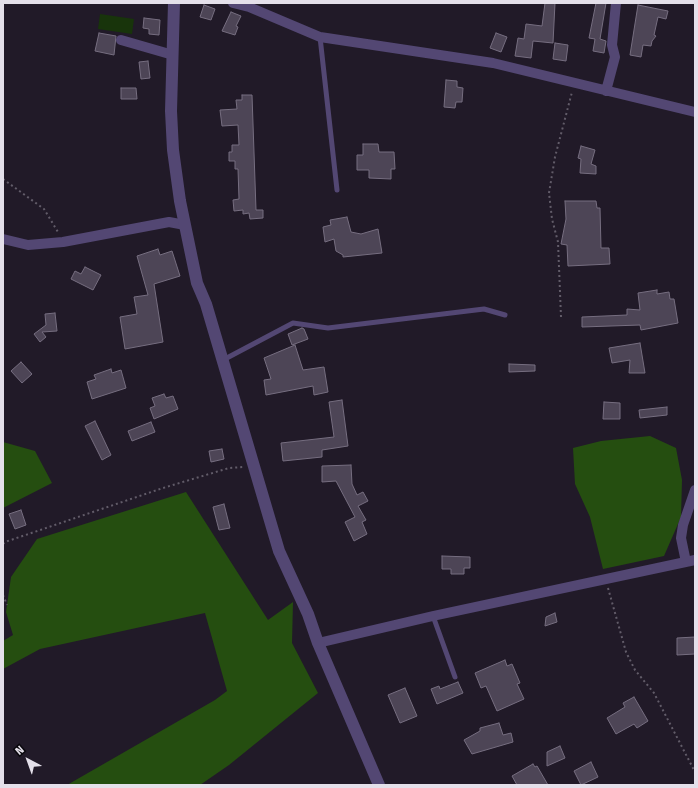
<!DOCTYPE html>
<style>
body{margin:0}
#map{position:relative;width:698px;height:788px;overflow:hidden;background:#211a28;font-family:"Fira Sans",sans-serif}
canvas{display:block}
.frame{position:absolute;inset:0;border:4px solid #e4e0ea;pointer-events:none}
.north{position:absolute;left:8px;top:740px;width:40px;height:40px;-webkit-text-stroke:3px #09070c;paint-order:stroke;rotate:319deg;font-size:11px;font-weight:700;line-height:16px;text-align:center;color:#e4e0ea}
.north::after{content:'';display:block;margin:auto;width:14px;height:18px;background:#e4e0ea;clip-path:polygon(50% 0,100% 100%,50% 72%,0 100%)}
</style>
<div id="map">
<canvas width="698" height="788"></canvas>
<div class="frame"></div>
<div class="north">N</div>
</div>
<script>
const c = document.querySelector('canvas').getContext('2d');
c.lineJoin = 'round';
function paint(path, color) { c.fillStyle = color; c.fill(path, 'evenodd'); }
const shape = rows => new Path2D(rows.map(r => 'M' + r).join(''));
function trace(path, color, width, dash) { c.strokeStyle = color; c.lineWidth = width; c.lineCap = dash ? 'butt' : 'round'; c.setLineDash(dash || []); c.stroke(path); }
const green = shape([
 [100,14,134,19,132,34,98,29]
]);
const forest = shape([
 [650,436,676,448,682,480,681,517,664,556,603,569,590,517,575,484,573,448,601,441],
 [3,442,35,451,52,483,3,508],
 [186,492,268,620,293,602,292,643,318,693,229,765,200,785,67,785,215,700,227,691,205,613,40,649,3,669,3,641,13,635,6,612,11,577,37,539]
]);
const building = shape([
 [545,3,555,3,553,43,533,41,531,58,515,56,518,38,524,39,526,24,542,26,545,3],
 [596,3,606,3,600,39,606,41,604,53,593,51,595,39,589,38,596,3],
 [204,5,215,9,211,20,200,17,204,5],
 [638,5,668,11,666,19,658,17,654,35,656,36,652,41,651,46,643,45,641,57,630,55,638,5],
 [231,12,241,16,236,26,238,27,235,35,222,31,231,12],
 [144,18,160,20,159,35,149,34,149,29,143,28,144,18],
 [99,33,116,36,114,55,95,51,99,33],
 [496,33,507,37,501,52,490,48,496,33],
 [555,43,568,45,566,61,553,59,555,43],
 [148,61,150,78,141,79,139,62,148,61],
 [446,80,457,81,457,87,463,88,462,102,456,102,455,108,444,107,446,80],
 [121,88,136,88,137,99,121,99,121,88],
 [242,95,252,95,256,210,263,210,263,218,250,219,249,213,243,214,243,210,234,211,233,200,239,199,238,169,235,169,235,161,229,161,229,152,232,152,232,145,239,145,238,125,222,126,220,110,237,109,236,100,242,100,242,95],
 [363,144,378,144,379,152,394,152,395,169,391,169,391,179,369,178,369,170,357,170,357,155,363,155,363,144],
 [581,146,595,150,591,164,596,166,596,174,580,173,581,159,578,158,581,146],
 [565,201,596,201,597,208,600,208,601,248,609,248,610,264,568,266,567,245,561,244,566,219,565,201],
 [347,217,351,232,361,234,378,229,382,253,343,257,343,255,336,251,334,239,325,242,323,227,331,225,330,220,347,217],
 [158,249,160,255,172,251,180,276,154,284,163,342,125,349,120,317,137,314,134,297,148,295,137,256,158,249],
 [85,267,101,275,93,290,71,279,75,271,81,274,85,267],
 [657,290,657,294,669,292,670,299,674,299,678,323,641,330,640,325,582,327,582,317,627,315,627,309,640,310,638,293,657,290],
 [55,313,57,331,42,332,46,337,40,342,34,334,46,325,45,314,55,313],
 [302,328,304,329,308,339,292,345,288,334,302,328],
 [640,343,645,373,629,373,630,360,612,363,609,348,640,343],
 [295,345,303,370,324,367,328,392,314,395,313,386,266,395,264,380,271,379,264,358,295,345],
 [21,362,32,374,22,383,11,371,21,362],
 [509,364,535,365,535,371,509,372,509,364],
 [111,369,112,373,121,370,126,388,92,399,87,382,96,379,94,375,111,369],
 [164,394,166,398,173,396,178,409,154,419,150,408,155,406,152,398,164,394],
 [342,400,348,446,322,450,322,457,283,461,281,443,334,437,329,402,342,400],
 [604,402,620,403,620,419,603,419,604,402],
 [667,407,667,415,640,418,639,410,667,407],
 [95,421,111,455,102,460,85,426,95,421],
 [151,422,155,432,132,441,128,431,151,422],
 [222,449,224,459,211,462,209,451,222,449],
 [351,465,352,484,357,495,363,492,368,501,358,506,366,520,362,522,367,534,354,541,345,522,355,517,336,481,322,482,322,466,351,465],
 [224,504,230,528,219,530,213,507,224,504],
 [21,510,26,525,15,529,9,514,21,510],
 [442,556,470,557,470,568,464,568,464,574,451,574,451,569,442,569,442,556],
 [555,613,557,622,545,626,546,617,555,613],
 [695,637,695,654,677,655,677,638,695,637],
 [505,660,507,666,512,664,520,683,517,684,524,699,497,711,486,686,481,688,475,673,505,660],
 [458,682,463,693,437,704,431,689,439,686,440,689,458,682],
 [405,688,417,716,400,723,388,695,405,688],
 [634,697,648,721,637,728,634,724,616,734,607,718,625,707,623,703,634,697],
 [499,723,503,735,511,733,513,742,472,754,464,740,480,731,480,728,499,723],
 [560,746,565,758,547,766,547,752,560,746],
 [591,762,598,777,581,785,574,771,591,762],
 [533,764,535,767,537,766,548,785,517,785,512,776,533,764]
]);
const path = shape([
 [3,179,44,209,58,232],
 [561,317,558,242,552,219,549,193,555,157,572,92],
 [3,544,5,542,163,488,229,468,243,467],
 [608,588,626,652,635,670,654,693,695,772],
 [3,595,7,605]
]);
const service = shape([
 [320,37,337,190],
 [223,360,293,323,328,328,484,309,505,315],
 [433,616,455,677]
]);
const minor = shape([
 [233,3,249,7,320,37,493,63,695,112],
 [121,40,173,55],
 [606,91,615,57,612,45,616,3],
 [3,239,28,245,63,242,169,222,185,225],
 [686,562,681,538,683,525,695,490],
 [318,643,433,616,695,560]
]);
const tertiary = shape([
 [174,3,171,111,173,150,180,201,197,283,206,304,279,551,308,614,318,643,379,785]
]);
paint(green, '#18340b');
paint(forest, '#254e10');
paint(building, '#4d4556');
trace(building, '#766e80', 1);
trace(path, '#625c69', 2, [2, 3]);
trace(service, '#534773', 5);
trace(minor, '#534773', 10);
trace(tertiary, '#534773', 12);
</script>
